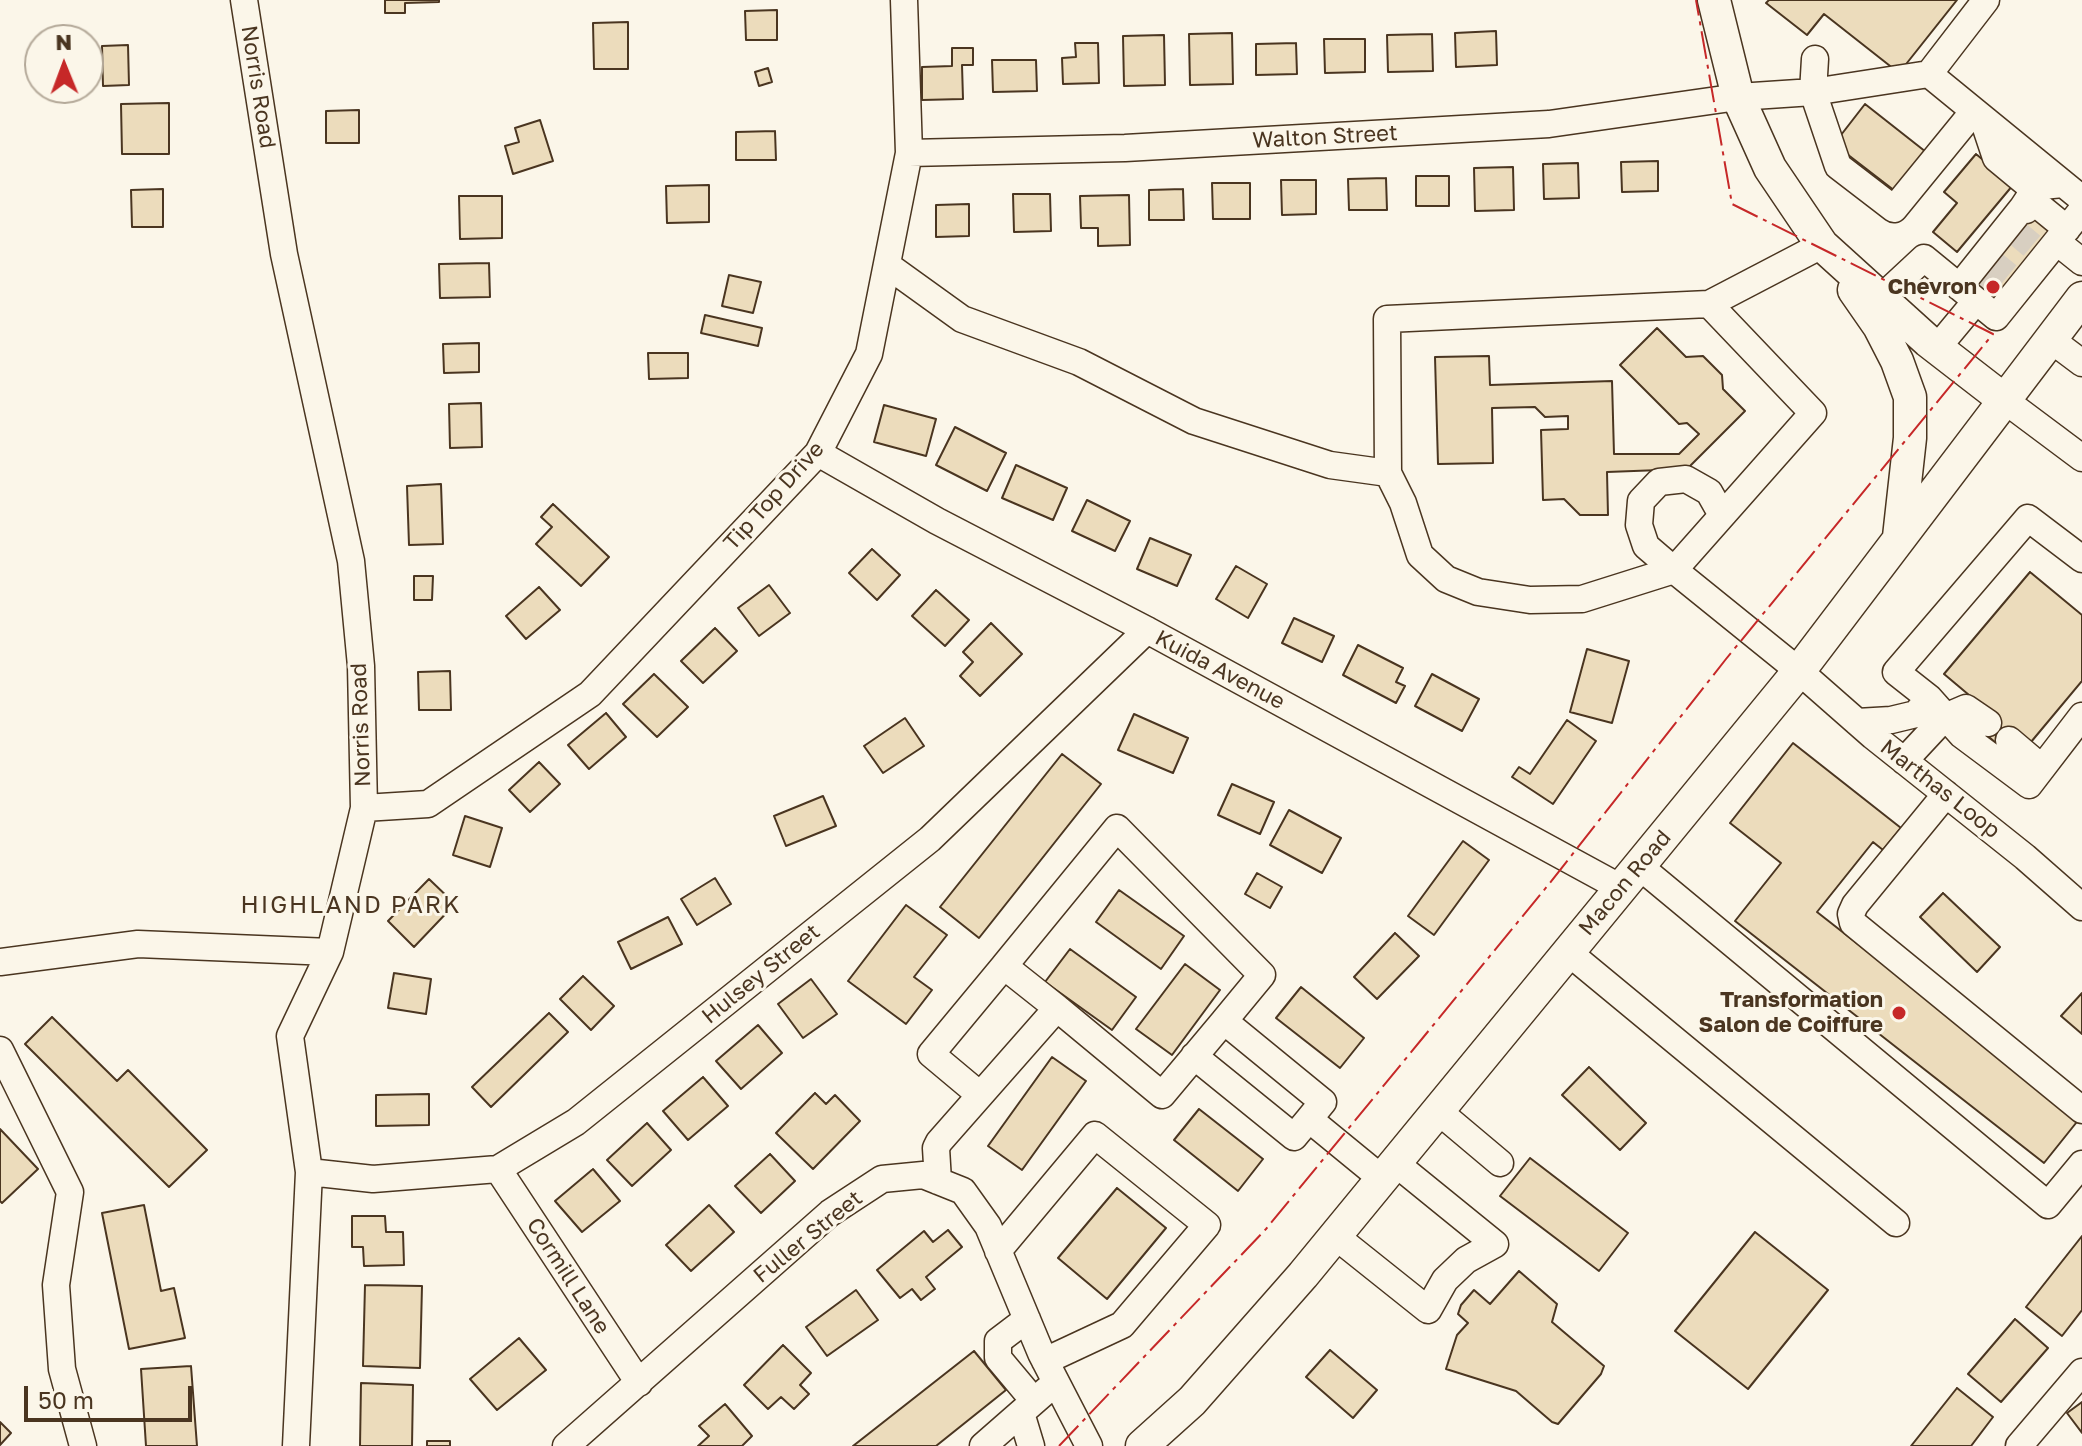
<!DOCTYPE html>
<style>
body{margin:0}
#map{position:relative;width:2082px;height:1446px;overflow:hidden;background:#fbf6e9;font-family:"Golos Text",sans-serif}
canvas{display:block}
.north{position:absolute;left:24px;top:24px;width:80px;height:80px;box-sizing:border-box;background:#fbf6e9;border:2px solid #b4a999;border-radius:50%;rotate:359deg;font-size:22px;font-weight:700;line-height:32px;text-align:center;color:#4a3520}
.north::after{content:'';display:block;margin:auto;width:28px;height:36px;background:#c62828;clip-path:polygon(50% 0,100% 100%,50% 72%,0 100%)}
.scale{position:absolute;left:24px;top:1386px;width:168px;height:36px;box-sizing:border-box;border:4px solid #4a3520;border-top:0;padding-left:10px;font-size:24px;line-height:28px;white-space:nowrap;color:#4a3520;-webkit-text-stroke:6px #fbf6e9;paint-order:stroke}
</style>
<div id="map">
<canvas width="2082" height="1446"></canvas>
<div class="north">N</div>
<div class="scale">50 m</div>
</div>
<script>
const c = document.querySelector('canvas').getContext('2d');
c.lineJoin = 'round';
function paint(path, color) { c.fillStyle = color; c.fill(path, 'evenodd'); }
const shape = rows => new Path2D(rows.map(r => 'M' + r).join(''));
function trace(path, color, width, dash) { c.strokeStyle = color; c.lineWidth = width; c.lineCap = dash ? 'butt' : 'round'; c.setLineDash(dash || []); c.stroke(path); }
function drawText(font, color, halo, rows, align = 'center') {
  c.font = font + ' "Golos Text",sans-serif'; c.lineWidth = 6; c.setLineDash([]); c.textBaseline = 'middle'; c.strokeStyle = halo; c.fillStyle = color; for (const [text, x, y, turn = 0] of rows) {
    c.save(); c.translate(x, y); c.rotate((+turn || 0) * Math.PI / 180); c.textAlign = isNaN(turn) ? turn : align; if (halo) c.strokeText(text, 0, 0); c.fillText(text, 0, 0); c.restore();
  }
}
const building = shape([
 [385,0,439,0,439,2,405,3,405,13,385,13,385,0],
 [1769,0,1957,0,1899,73,1824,14,1807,35,1766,3,1769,0],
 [777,10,777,40,746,40,745,11,777,10],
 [628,22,628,69,594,69,593,23,628,22],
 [1496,31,1497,65,1456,67,1455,33,1496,31],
 [1232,33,1233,84,1190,85,1189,34,1232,33],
 [1432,34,1433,71,1388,72,1387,35,1432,34],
 [1164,35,1165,85,1124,86,1123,36,1164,35],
 [1324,39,1365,39,1365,72,1325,73,1324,39],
 [1075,43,1098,43,1099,83,1063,84,1062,58,1076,57,1075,43],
 [1296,43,1297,74,1256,75,1256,44,1296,43],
 [128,45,129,85,103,86,102,46,128,45],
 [952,48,973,48,973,65,962,65,963,99,922,100,922,67,952,66,952,48],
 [992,60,1036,60,1037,91,993,92,992,60],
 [768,68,772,82,759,86,755,72,768,68],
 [169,103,169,154,122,154,121,104,169,103],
 [1865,104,1926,152,1895,191,1834,144,1865,104],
 [359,110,359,143,326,143,326,111,359,110],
 [540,120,553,161,513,174,505,146,519,142,515,128,540,120],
 [775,131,776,160,736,160,736,132,775,131],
 [1976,154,2013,185,1957,252,1933,232,1957,203,1944,192,1976,154],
 [1658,161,1658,191,1622,192,1621,162,1658,161],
 [1578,163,1579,198,1544,199,1543,164,1578,163],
 [1513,167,1514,210,1475,211,1474,168,1513,167],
 [1416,176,1449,176,1449,206,1416,206,1416,176],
 [1386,178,1387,210,1349,210,1348,179,1386,178],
 [1281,180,1316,180,1316,214,1282,215,1281,180],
 [1212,183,1250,183,1250,219,1213,219,1212,183],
 [709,185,709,222,667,223,666,186,709,185],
 [163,189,163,227,132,227,131,190,163,189],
 [1183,189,1184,220,1149,220,1149,190,1183,189],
 [1013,194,1050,194,1051,231,1014,232,1013,194],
 [1129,195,1130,245,1098,246,1098,228,1081,228,1080,196,1129,195],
 [459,196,502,196,502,238,460,239,459,196],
 [969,204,969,236,936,237,936,205,969,204],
 [2029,207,2055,227,1994,305,1968,285,2029,207],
 [489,263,490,297,440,298,439,264,489,263],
 [729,275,761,282,753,313,722,306,729,275],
 [705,315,762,328,758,346,701,333,705,315],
 [1657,328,1686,357,1703,356,1722,375,1723,389,1745,411,1687,469,1607,472,1608,515,1580,515,1564,499,1543,500,1541,430,1568,429,1568,416,1545,417,1535,407,1492,408,1493,463,1438,464,1435,357,1489,356,1490,385,1612,381,1614,454,1679,454,1699,434,1687,423,1679,424,1620,365,1657,328],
 [479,343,479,372,444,373,443,344,479,343],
 [648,353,688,353,688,378,649,379,648,353],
 [481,403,482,447,450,448,449,404,481,403],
 [884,405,936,419,926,456,874,442,884,405],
 [955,427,1006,453,987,491,936,465,955,427],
 [1016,465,1067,488,1053,520,1002,498,1016,465],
 [441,484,443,544,409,545,407,486,441,484],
 [1087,500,1130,521,1115,551,1072,531,1087,500],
 [553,504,609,557,581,586,536,544,552,527,541,517,553,504],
 [1150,538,1191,555,1177,586,1137,569,1150,538],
 [872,549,900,575,877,600,849,573,872,549],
 [1236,566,1267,584,1248,618,1216,599,1236,566],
 [2030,572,2082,615,2082,681,2031,742,2003,749,1982,731,1994,716,1944,674,2030,572],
 [414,576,433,576,432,600,414,600,414,576],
 [769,585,790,613,759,636,738,608,769,585],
 [539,587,560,610,526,639,506,616,539,587],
 [936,590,969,620,945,646,912,616,936,590],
 [1294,618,1334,636,1322,662,1282,643,1294,618],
 [991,623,1022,654,980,696,960,676,973,662,963,652,991,623],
 [715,628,737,651,703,683,681,661,715,628],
 [1358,645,1403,668,1396,682,1405,686,1396,703,1343,675,1358,645],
 [1587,649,1629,661,1612,723,1570,712,1587,649],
 [450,671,451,710,419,710,418,672,450,671],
 [654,674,688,707,657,737,623,704,654,674],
 [1432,674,1479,699,1462,731,1415,706,1432,674],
 [606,713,626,737,589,769,568,745,606,713],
 [1134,714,1188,738,1173,773,1118,750,1134,714],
 [905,718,924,746,883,773,864,746,905,718],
 [1567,720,1596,741,1553,804,1512,777,1519,767,1530,774,1567,720],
 [1793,743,1901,828,1883,850,1873,842,1817,912,2080,1118,2044,1163,1735,921,1781,863,1730,823,1793,743],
 [1062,754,1101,784,979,938,940,907,1062,754],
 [539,762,560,784,530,812,509,790,539,762],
 [1232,784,1274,802,1260,834,1218,815,1232,784],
 [823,796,836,826,786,846,774,816,823,796],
 [1289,810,1341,838,1322,873,1270,845,1289,810],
 [465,816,502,828,490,867,453,855,465,816],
 [1463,841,1489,860,1434,935,1408,916,1463,841],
 [1257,873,1282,887,1270,908,1245,894,1257,873],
 [715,878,731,904,697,925,681,899,715,878],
 [429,879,455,904,414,947,388,921,429,879],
 [1119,890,1184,936,1161,969,1096,922,1119,890],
 [1943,893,2000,947,1977,972,1920,917,1943,893],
 [906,905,947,935,914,977,932,990,906,1024,848,981,906,905],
 [668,917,682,944,631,969,618,942,668,917],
 [1395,933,1419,956,1377,999,1354,977,1395,933],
 [1070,949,1136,997,1112,1030,1045,982,1070,949],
 [1185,964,1220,990,1172,1055,1136,1029,1185,964],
 [394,973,431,979,426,1014,388,1008,394,973],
 [583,976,614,1006,591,1030,560,999,583,976],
 [811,979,837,1014,803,1038,778,1004,811,979],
 [1301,987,1364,1038,1340,1068,1276,1018,1301,987],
 [2082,993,2082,1034,2061,1016,2082,993],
 [549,1013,568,1032,491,1107,472,1087,549,1013],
 [52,1017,117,1081,128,1070,207,1150,169,1187,25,1044,52,1017],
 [758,1025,782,1053,741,1089,716,1061,758,1025],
 [1052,1057,1086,1081,1022,1170,988,1146,1052,1057],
 [1589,1067,1646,1123,1620,1150,1562,1095,1589,1067],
 [703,1077,728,1106,688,1140,663,1111,703,1077],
 [815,1093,826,1104,835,1095,860,1121,813,1169,776,1133,815,1093],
 [429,1094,429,1125,376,1126,376,1095,429,1094],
 [1199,1109,1263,1159,1238,1191,1174,1140,1199,1109],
 [647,1123,671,1150,632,1186,607,1160,647,1123],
 [0,1129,38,1169,2,1203,0,1201,0,1129],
 [770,1154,795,1181,761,1213,735,1186,770,1154],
 [1530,1158,1628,1233,1599,1271,1500,1196,1530,1158],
 [593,1169,620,1201,582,1232,555,1201,593,1169],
 [1117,1188,1166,1228,1107,1299,1058,1258,1117,1188],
 [144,1205,161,1291,174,1288,185,1338,129,1349,102,1213,144,1205],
 [709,1205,734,1232,691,1271,666,1245,709,1205],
 [352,1216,385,1216,386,1232,403,1232,404,1265,364,1266,363,1247,352,1247,352,1216],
 [948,1230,962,1247,926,1277,935,1289,921,1300,912,1289,900,1298,877,1270,924,1231,933,1242,948,1230],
 [1755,1232,1828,1290,1748,1389,1675,1331,1755,1232],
 [2082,1236,2082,1310,2062,1336,2026,1307,2082,1236],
 [1519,1271,1557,1304,1552,1322,1604,1366,1601,1374,1558,1424,1552,1422,1516,1391,1446,1369,1457,1335,1468,1323,1458,1314,1461,1305,1474,1290,1490,1304,1519,1271],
 [365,1285,422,1286,420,1368,363,1366,365,1285],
 [856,1290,878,1320,827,1356,806,1327,856,1290],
 [2015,1319,2048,1348,2001,1402,1968,1374,2015,1319],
 [519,1338,546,1370,497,1410,470,1379,519,1338],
 [783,1345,811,1373,800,1385,809,1394,794,1409,781,1397,768,1409,744,1385,783,1345],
 [1330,1350,1377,1390,1353,1418,1306,1377,1330,1350],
 [974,1351,1006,1390,936,1446,853,1446,974,1351],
 [191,1366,197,1446,146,1446,141,1369,191,1366],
 [361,1383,413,1385,412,1446,360,1446,361,1383],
 [1957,1388,1993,1417,1971,1446,1911,1446,1957,1388],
 [2082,1402,2082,1433,2067,1413,2082,1402],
 [725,1404,752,1436,742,1446,698,1446,709,1436,699,1426,725,1404],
 [0,1422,11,1433,0,1445,0,1422],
 [427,1441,450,1441,450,1446,427,1446,427,1441]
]);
const minorTunnel = shape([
 [2012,229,2037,250],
 [1988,259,2014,280],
 [1974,278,1999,299]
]);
const minor = shape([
 [244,0,284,254,351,561,361,666,364,808,330,952,290,1036,309,1172,296,1446],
 [1815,59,1813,92,1838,166,1894,209,1974,111],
 [1929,74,2082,199],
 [1983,119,1996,158,2031,187,2063,184],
 [909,153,1125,148,1549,124,1738,97,1813,92,1929,74,1986,0],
 [2023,207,2029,198,2067,229],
 [2057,242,2082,262],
 [887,265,962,319,1079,362,1194,421,1330,465,1388,473],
 [1959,287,2023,207,2026,210],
 [1881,298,1924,258,1996,317,2082,210],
 [1709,304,1813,413,1674,570,1582,599,1530,600,1478,592,1446,579,1420,555,1403,503,1388,473,1387,319,1709,304,1822,245],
 [2050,339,2082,363],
 [1937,348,1976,301],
 [2003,399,2082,458],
 [818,453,937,521,1147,630,1621,888],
 [1722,515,1709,492,1686,479,1659,482,1641,501,1639,525,1646,546,1674,570,1799,671,1873,736,2025,857,2082,907],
 [2082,559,2028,518,1896,672,1929,698,1962,735,2029,785,2082,716],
 [1857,722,1891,720,1916,714,1929,698],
 [2009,740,2042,768],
 [1904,761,1945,717,1966,708,1988,723],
 [1946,794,1855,905,1851,914,1853,923,2082,1110],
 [364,808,428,804,590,694,818,453,869,354,909,153,904,0],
 [1639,866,2048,1205,2082,1164],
 [1568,952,1896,1223],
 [0,962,138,944,330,952],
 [1057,1008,1162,1095,1224,1021],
 [0,1050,70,1192,56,1285,62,1369,83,1446],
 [1194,1056,1294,1137,1309,1119],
 [980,1095,931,1054,1004,966],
 [1437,1110,1500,1163],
 [498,1169,639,1383],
 [309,1172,373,1179,498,1169,576,1122,930,839,1147,630],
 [938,1181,936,1148,939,1142,1057,1008,1004,966,1117,828,1262,975,1224,1021,1323,1102,1309,1119,1381,1178],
 [1334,1235,1428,1310,1445,1280,1466,1260,1495,1244,1394,1162],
 [998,1251,1095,1135,1207,1225,1122,1325,1045,1361],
 [1027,1319,998,1341,998,1358,1034,1401],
 [1021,1413,1031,1446],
 [566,1446,830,1213,882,1179,923,1175,963,1191,988,1226,1041,1353,1089,1446],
 [983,1446,1047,1390],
 [2019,1446,2082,1372]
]);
const major = shape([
 [1714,0,1738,97,1770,168,1822,245,1928,341,2003,399],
 [1854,290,1879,326,1897,361,1910,397,1910,438,1899,537],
 [1142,1446,1192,1401,1303,1275,1621,888,1799,671,2082,298]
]);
const power = shape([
 [1059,1446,1266,1229,1549,884,1726,659,1993,334,1732,204,1696,0]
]);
const markers = [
 [1993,287,8,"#c62828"],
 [1899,1013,8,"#c62828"]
];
const streetNames = [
 ["Norris Road",258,87,81],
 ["Walton Street",1325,137,-3],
 ["Tip Top Drive",774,496,-48],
 ["Kuida Avenue",1220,670,28],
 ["Norris Road",361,725,-92],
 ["Marthas Loop",1940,789,38],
 ["Macon Road",1625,883,-50],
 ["Hulsey Street",761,974,-39],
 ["Fuller Street",808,1237,-39],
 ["Cormill Lane",568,1276,57]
];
const poiNames = [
 ["Chevron",1977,287],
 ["Transformation",1883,1000],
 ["Salon de Coiffure",1883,1025]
];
const neighbourhoodNames = [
 ["HIGHLAND PARK",351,905]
];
paint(building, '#ecdcbc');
trace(building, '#4a3520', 2);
trace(minorTunnel, '#d8cfc1', 26, [26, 13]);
trace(minor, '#4a3520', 29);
trace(major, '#4a3520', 35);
trace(minor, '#fbf6e9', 26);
trace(major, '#fbf6e9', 32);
trace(power, '#c62828', 2, [28, 6, 4, 6]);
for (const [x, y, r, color] of markers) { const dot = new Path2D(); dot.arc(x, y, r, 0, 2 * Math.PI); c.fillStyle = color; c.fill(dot); trace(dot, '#fbf6e9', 3); }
drawText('22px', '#4a3520', '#fbf6e9', streetNames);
drawText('bold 22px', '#4a3520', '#fbf6e9', poiNames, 'right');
c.letterSpacing = '2px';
drawText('24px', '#4a3520', '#fbf6e9', neighbourhoodNames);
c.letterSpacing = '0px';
</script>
